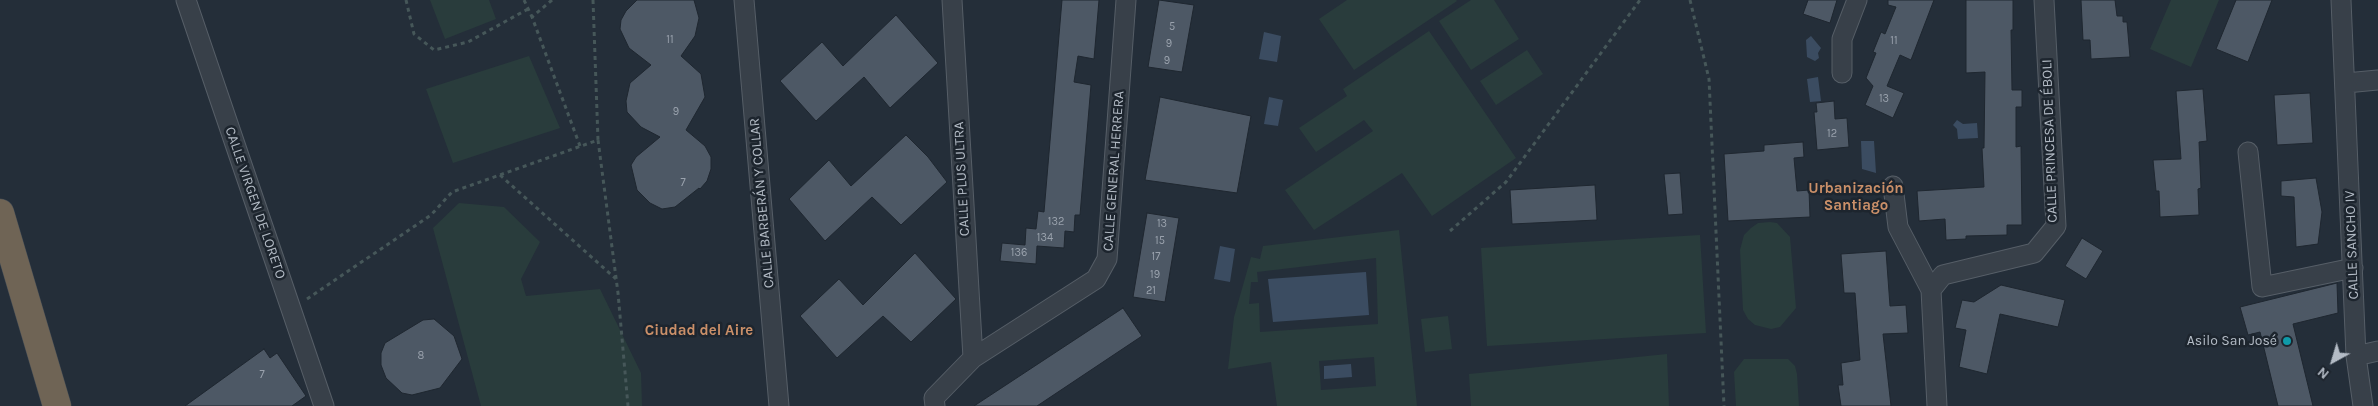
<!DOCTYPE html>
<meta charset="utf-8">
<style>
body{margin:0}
#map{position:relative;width:2378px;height:406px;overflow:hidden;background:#242e39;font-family:Karla,sans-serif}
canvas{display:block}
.north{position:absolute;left:2308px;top:336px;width:50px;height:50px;-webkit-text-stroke:4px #1d252e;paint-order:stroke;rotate:219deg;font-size:14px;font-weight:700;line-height:20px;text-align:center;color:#b3bbc5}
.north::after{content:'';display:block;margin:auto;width:18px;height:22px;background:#b3bbc5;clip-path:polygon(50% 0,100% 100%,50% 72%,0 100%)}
</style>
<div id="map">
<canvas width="2378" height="406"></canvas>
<div class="north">N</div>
</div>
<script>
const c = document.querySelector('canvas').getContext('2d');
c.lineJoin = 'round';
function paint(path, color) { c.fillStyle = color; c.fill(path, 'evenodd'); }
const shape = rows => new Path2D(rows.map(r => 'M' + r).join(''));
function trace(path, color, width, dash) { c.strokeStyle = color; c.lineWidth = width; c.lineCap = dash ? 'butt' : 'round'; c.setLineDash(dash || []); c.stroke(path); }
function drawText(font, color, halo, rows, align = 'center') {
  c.font = font + ' Karla,sans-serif'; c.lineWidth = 5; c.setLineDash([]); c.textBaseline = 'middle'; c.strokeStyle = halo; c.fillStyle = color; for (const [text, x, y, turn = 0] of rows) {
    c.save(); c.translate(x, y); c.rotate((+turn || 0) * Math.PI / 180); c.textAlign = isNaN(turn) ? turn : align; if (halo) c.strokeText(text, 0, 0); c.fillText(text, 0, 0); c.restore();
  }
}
const green = shape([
 [430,0,489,0,496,19,445,39],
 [1347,0,1456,0,1457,1,1354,70,1319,19],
 [1471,0,1494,0,1519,39,1471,70,1439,21],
 [2171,0,2219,0,2191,67,2150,49],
 [1429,31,1516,158,1432,216,1402,173,1314,230,1285,190,1373,131,1364,120,1316,152,1299,128,1347,96,1343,89],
 [1527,50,1543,74,1496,105,1480,81],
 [529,56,560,128,453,163,426,89],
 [459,203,504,207,540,242,521,279,526,296,600,289,641,373,642,406,481,406,433,228],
 [1770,222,1777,223,1790,237,1796,308,1780,327,1771,329,1755,325,1748,319,1743,310,1740,250,1744,235,1751,228,1758,223],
 [1399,230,1417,406,1277,406,1271,362,1228,369,1234,317,1251,257,1260,259,1263,246],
 [1376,258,1378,324,1260,332,1259,303,1249,304,1251,282,1258,282,1257,272],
 [1374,357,1376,386,1321,390,1319,361],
 [1700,235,1706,333,1487,346,1481,248],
 [1448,316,1452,349,1425,352,1421,319],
 [1667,354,1669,406,1471,406,1469,374],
 [1744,359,1788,359,1795,366,1797,374,1799,406,1736,406,1734,372]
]);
const water = shape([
 [1264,32,1281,36,1277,62,1259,59],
 [1811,36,1821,48,1818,53,1819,58,1815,61,1807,57,1806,40],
 [1818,77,1821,101,1810,102,1807,79],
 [1269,97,1283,100,1278,126,1264,124],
 [1957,120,1963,124,1977,123,1978,138,1958,139,1957,129,1953,125],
 [1861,141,1874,141,1876,173,1862,169],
 [1220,246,1235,249,1230,282,1214,279],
 [1366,272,1369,315,1273,322,1268,279],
 [1351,364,1352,377,1324,379,1324,366]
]);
const building = shape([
 [637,0,694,0,699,18,695,36,681,56,701,74,705,97,686,130,705,146,711,157,711,169,707,181,700,189,699,188,675,207,662,209,650,203,637,190,631,165,636,157,660,137,641,127,627,112,626,101,630,83,651,65,629,48,620,29,621,20,626,11,637,0],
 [1062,0,1099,0,1094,59,1078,56,1074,82,1091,85,1080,215,1075,215,1074,232,1065,231,1064,248,1037,246,1036,264,1000,261,1002,243,1025,245,1026,228,1036,229,1038,211,1044,212,1062,0],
 [1159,0,1194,5,1182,72,1148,67,1159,0],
 [1808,0,1837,0,1830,23,1803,14,1808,0],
 [1888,0,1934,0,1911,60,1900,55,1887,86,1904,93,1893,118,1865,105,1873,86,1866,78,1876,53,1873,52,1881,32,1885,34,1896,7,1888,5,1888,0],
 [1966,0,2013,0,2013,30,2011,30,2012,90,2022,90,2022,107,2016,107,2016,147,2021,146,2022,225,2007,225,2007,235,1966,236,1966,239,1946,240,1945,219,1919,221,1917,191,1984,187,1982,148,1984,148,1985,72,1966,73,1966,0],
 [2081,0,2115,0,2117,16,2123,16,2123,22,2127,22,2130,57,2091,59,2090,40,2083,40,2081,0],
 [2236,0,2272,0,2248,62,2216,49,2236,0],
 [896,15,938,63,890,108,864,77,816,121,780,81,822,42,843,66,896,15],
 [2203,89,2207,141,2199,142,2201,188,2198,189,2199,215,2160,217,2159,191,2156,191,2153,160,2181,159,2176,91,2203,89],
 [2310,93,2313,143,2277,145,2274,95,2310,93],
 [1160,97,1251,116,1237,193,1145,180,1160,97],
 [1834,101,1835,119,1847,118,1849,147,1817,150,1814,112,1817,112,1816,103,1834,101],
 [906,135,928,157,947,182,901,225,872,197,825,241,789,199,829,160,851,186,906,135],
 [1803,142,1804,157,1794,158,1797,191,1809,190,1810,217,1728,221,1724,154,1764,151,1764,145,1803,142],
 [1680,173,1683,214,1668,215,1664,174,1680,173],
 [2316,178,2322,212,2318,244,2296,247,2294,197,2281,196,2281,181,2316,178],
 [1595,185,1597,220,1512,224,1510,190,1595,185],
 [1147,213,1179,218,1165,302,1133,297,1147,213],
 [2082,238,2103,251,2086,279,2065,266,2082,238],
 [1886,251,1890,306,1906,305,1908,333,1883,334,1891,406,1841,406,1838,385,1843,385,1841,363,1860,360,1855,293,1844,293,1841,254,1886,251],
 [915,253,956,299,911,342,883,316,837,358,800,316,839,279,863,305,915,253],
 [2337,283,2338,313,2293,324,2313,406,2278,406,2260,332,2248,335,2240,307,2337,283],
 [2001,285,2065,300,2058,327,2000,314,1987,374,1959,367,1966,330,1955,328,1962,300,1974,302,2001,285],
 [1123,308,1142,336,1037,406,974,406,1123,308],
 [434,319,454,336,462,359,440,388,412,395,402,393,386,378,381,365,381,353,385,343,423,320,434,319],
 [264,349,270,358,277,353,306,396,292,406,185,406,264,349]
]);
const path = shape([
 [406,0,414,34,434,50,468,42,528,9],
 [524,0,532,17],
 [552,0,532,17,580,146],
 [593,0,598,140],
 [1690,0,1709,79,1724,406],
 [500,175,616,279],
 [1450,231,1506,182,1640,0],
 [307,299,431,215,452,192,598,140,618,293,628,406]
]);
const street = shape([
 [186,0,324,406],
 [744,0,779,406],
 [952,0,973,358],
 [2341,0,2356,356,2363,406],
 [1842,73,1842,39,1857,0],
 [2346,83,2378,80],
 [2248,152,2262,287,2353,268],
 [1893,186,1898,227,1931,290],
 [2356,356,2378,351],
 [935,406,934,398,973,358,1096,279,1107,259,1126,0],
 [1937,406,1931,290,1943,275,2034,253,2056,226,2044,0]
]);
const highway = shape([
 [0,213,57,406]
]);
const markers = [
 [2287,341,5,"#0f9aa8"]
];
const numberNames = [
 ["5",1172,27],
 ["11",670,40],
 ["11",1894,41],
 ["9",1169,44],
 ["9",1167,61],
 ["13",1884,99],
 ["9",676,112],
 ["12",1832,134],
 ["7",683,183],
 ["132",1056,222],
 ["13",1162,224],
 ["134",1045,238],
 ["15",1160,241],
 ["136",1019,253],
 ["17",1156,257],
 ["19",1155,275],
 ["21",1151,291],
 ["8",421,356],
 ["7",262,375]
];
const streetNames = [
 ["CALLE PRINCESA DE ÉBOLI",2050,141,-92],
 ["CALLE GENERAL HERRERA",1114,171,-86],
 ["CALLE PLUS ULTRA",962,179,-93],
 ["CALLE VIRGEN DE LORETO",255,203,71],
 ["CALLE BARBERÁN Y COLLAR",762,203,-95],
 ["CALLE SANCHO IV",2352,245,-92]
];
const poiNames = [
 ["Asilo San José",2277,341]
];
const neighbourhoodNames = [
 ["Urbanización",1856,189],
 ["Santiago",1856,206],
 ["Ciudad del Aire",699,331]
];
paint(green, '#293c3c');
paint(water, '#3b4c61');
paint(building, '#4d5865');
trace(building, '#1f2730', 1);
trace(street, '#565e67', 21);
trace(highway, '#434b54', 29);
trace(path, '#465759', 3, [4, 4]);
trace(street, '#384049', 19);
trace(highway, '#6f6455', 28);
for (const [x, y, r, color] of markers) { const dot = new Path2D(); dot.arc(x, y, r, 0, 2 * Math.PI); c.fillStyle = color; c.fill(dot); trace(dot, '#1d252e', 2); }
drawText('11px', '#9aa2ad', null, numberNames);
drawText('14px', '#b3bbc5', '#1d252e', streetNames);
drawText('14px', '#b3bbc5', '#1d252e', poiNames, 'right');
drawText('bold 15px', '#cb9069', '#1d252e', neighbourhoodNames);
</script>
